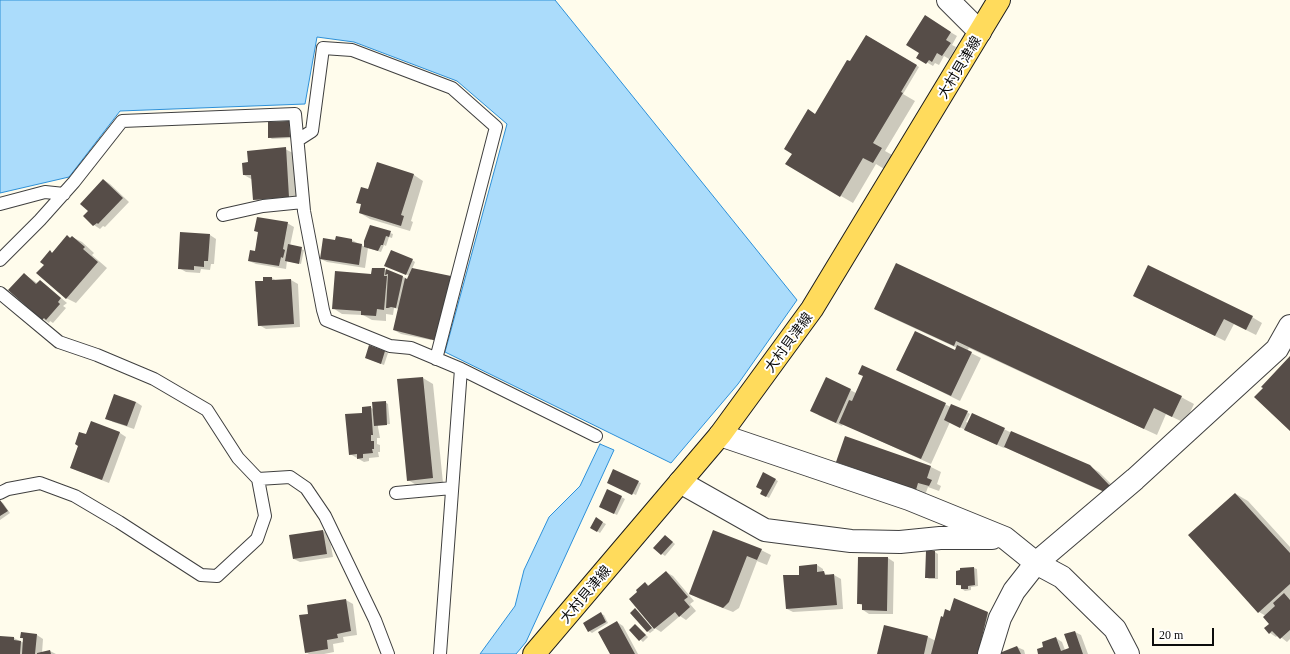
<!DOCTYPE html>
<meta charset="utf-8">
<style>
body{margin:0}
#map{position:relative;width:1290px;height:654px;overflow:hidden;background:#fffcec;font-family:Georgia,serif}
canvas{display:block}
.scale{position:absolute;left:1152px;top:628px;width:62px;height:18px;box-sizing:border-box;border:2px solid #0c0c0c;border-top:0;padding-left:5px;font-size:12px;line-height:14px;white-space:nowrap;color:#0c0c0c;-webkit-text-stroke:3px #fff;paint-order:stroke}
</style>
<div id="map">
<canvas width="1290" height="654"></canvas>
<div class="scale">20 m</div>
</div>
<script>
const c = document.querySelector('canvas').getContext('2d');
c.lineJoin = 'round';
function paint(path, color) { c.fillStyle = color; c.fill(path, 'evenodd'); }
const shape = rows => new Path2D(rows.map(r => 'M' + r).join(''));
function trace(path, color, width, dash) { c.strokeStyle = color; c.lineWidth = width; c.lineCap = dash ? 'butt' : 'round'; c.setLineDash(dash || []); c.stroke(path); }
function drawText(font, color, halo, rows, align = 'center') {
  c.font = font + ' Georgia,"Noto Sans JP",serif'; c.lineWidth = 4; c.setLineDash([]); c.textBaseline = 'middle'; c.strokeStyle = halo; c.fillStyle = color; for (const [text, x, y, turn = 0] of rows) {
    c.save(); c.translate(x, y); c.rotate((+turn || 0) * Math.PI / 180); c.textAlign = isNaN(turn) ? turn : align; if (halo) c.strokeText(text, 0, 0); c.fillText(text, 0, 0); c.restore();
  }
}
const water = shape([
 [0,0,555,0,797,300,738,384,671,463,445,352,507,124,457,81,354,42,317,37,305,104,120,111,69,177,0,193,0,0],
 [600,444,614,450,526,642,516,654,480,654,515,606,524,570,549,517,580,486,600,444]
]);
const shadow = shape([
 [925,17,957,36,952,45,956,47,949,59,944,56,939,65,935,63,933,66,918,57,920,53],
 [867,36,919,67,903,94,915,101,885,151,894,156,886,170,876,164,853,203,786,164,816,115],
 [289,122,292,124,292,138,272,139,269,137],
 [285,149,295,154,299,202,264,205,254,199,253,180,244,175,249,163],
 [377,163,414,175,423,181,411,221,413,222,410,231,370,219,360,213,362,205,357,202,369,190],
 [104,180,110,184,129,202,105,227,103,226,100,229,94,225,89,211],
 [287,223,294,227,290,246,304,250,301,264,287,261,286,269,256,264,249,261,255,252,259,233,255,231],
 [370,226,393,234,392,238,389,237,386,246,384,245,381,252,368,248,365,268,327,262,321,259,336,241,352,240,365,247],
 [210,235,216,239,214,264,211,264,210,270,201,269,200,273,186,272,179,268],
 [67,236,71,238,72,237,82,242,94,253,92,255,107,268,76,303,66,298,45,265,52,253],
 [412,260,415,262,412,269,451,277,454,279,431,340,401,334,394,330,399,309,394,308,393,315,386,314,386,321,372,320,363,315,342,314,333,308,372,275,384,269,403,277,406,278,405,280,412,281,410,276,389,267],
 [24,274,37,283,40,281,46,285,67,303,63,306,66,308,53,323,50,321,49,323,43,319],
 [272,278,277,281,291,280,298,284,300,327,266,329,259,325,264,282],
 [1144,301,1252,317,1262,323,1256,335,1234,324,1225,341],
 [876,309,1181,397,1194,404,1185,423,1166,414,1157,435,969,348,967,351,981,358,960,401,907,375,955,351,957,348,888,316],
 [370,346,388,353,384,365,366,358],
 [862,367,951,407,967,412,970,414,966,422,968,423,972,414,1012,433,1089,466,1099,472,1121,494,1117,498,1015,452,1005,447,1004,448,971,433,950,422,931,464,843,424,842,426,818,415,826,378,856,393,864,376],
 [423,378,433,384,443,483,418,486,408,480],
 [136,402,142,406,134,429,113,422,106,418],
 [385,402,388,404,390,424,378,425,378,427,390,426,378,427,380,438,377,438,377,444,380,445,380,452,378,452,379,457,369,458,369,461,364,462,350,454,363,413,370,407,373,409],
 [91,423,120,433,126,437,109,483,78,471,71,468],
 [846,437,931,467,941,472,937,484,941,486,939,491,928,487,925,495,847,467,837,462],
 [764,474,778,481,769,498,762,494],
 [638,482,641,483,636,495,611,484],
 [608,490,625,499,617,515,603,508],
 [1236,494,1248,501,1290,547,1290,639,1287,642,1278,635,1276,637,1270,633,1271,624,1266,616,1259,612],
 [0,501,3,503,10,513,0,520],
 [596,519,606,524,600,533,591,527],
 [323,531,329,535,333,557,300,562,294,559],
 [714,532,761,550,771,555,767,565,757,561,739,608,733,612,700,599,690,594],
 [668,538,675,544,665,556,654,548],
 [927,552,935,552,938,554,938,579,929,579,926,577],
 [888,558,894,562,893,614,869,614,863,610,863,606,858,603],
 [817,565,823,569,823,573,829,575,834,575,841,579,843,609,793,612,787,609],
 [974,568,977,569,978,586,971,587,971,590,965,591,962,589,962,586,957,585],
 [666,572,673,576,694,601,690,604,696,611,686,620,680,616,661,632,653,627,645,583,650,586],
 [346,600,353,604,357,635,343,637,344,642,333,644,334,652,324,654,309,654,306,652,309,615],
 [635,610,638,611,654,630,650,633,647,631],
 [951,612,988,613,997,619,989,654,878,654,885,626,928,637,936,641,944,619],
 [601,614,604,615,608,623,592,633,589,631],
 [617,622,623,626,638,654,612,654],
 [636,625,648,637,643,642,630,630],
 [1075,632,1081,635,1088,654,1040,654,1044,647,1056,638,1062,642,1065,650,1070,648],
 [37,635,43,639,42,653,50,651,56,654,0,654,0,637,14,638,24,643,24,639,21,638],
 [1017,647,1024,650,1025,654,1000,654]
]);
const building = shape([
 [925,15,951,32,946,40,951,43,942,56,937,53,932,62,929,60,926,64,916,58,919,53,906,45],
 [866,35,917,65,901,92,903,93,873,143,882,148,873,163,863,158,840,197,785,164,792,154,784,149,808,109,815,114,847,60,850,61],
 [289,121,290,137,268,138,268,122],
 [286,147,289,197,253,200,251,175,243,175,242,163,248,162,247,151],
 [377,162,414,174,401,215,404,216,401,226,359,213,361,204,356,203,361,187,368,189],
 [103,179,123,198,98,224,97,223,93,226,83,216,88,211,80,204],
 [257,217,288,222,283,249,285,250,283,258,281,257,279,266,248,261,250,250,255,251,258,232,254,231],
 [370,225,391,231,389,237,386,236,383,245,381,245,378,251,364,247,364,241],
 [180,232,210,234,208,261,204,261,204,267,194,266,194,270,178,269],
 [67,235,70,238,72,236,85,247,83,249,98,262,66,299,36,273,44,265,40,262,50,250,52,253],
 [336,236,352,239,352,242,362,244,359,265,320,259,323,238,335,240],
 [288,244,302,247,299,264,285,261],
 [391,250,413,259,406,275,384,266],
 [896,263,1182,396,1172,417,1154,408,1144,429,956,341,954,346,874,309],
 [1148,265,1253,316,1246,330,1224,319,1215,336,1133,296],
 [372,268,385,268,384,276,387,276,384,310,377,309,376,316,361,315,361,311,332,309,335,271,371,274],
 [412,268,451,276,437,341,393,330,405,278,407,279],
 [386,269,403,276,396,308,391,307,388,308,386,308,388,274,385,275],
 [24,273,36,284,40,280,61,298,58,302,60,304,46,320,44,318,42,320,8,290],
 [263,277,272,277,272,280,291,279,294,324,258,326,255,281,263,281],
 [915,331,955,350,957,345,972,352,951,396,896,370],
 [369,345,385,351,381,364,365,358],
 [1290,356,1290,431,1254,397,1263,388,1261,387],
 [862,365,946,403,921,459,839,423,849,400,852,401,863,376,858,374],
 [423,377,433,478,407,481,397,379],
 [826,377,851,389,836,423,810,411],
 [114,394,136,402,127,426,105,419],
 [386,401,387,425,374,426,372,402],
 [951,404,968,411,960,428,944,420],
 [371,406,373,435,371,435,371,441,374,441,374,449,372,449,373,453,363,454,363,458,357,459,357,454,349,455,345,414,362,413,362,407],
 [972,413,1005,428,997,445,964,430],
 [91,421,120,432,102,480,70,468,78,446,75,444,79,432,86,434],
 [1011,431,1090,465,1112,488,1107,493,1004,447],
 [845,436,931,466,927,478,932,480,929,486,918,483,916,490,836,462],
 [613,469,639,481,632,495,607,483],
 [763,472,776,479,766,497,760,494,762,490,756,487],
 [607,489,622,496,614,514,599,507],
 [1235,493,1290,553,1290,584,1258,613,1188,535],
 [0,500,8,511,0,516],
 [596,517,603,522,597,532,590,528],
 [323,530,327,554,293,559,289,535],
 [713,530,762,549,757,560,747,556,729,602,723,608,689,594],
 [665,535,673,542,661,555,653,548],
 [926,551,935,551,935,578,925,578],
 [858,557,888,557,887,611,862,610,862,604,857,604],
 [817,564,817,572,824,571,825,575,834,574,837,605,786,609,783,575,799,575,799,566],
 [974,567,975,585,968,586,968,589,961,589,961,585,956,585,956,571,960,570,960,568],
 [666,571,688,597,684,600,690,607,679,617,675,612,654,629,629,599,637,592,636,590,645,582,648,586],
 [1284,593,1290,600,1290,630,1280,639,1272,631,1269,634,1264,628,1269,624,1263,617,1275,606,1273,603],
 [954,598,988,612,978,654,931,654,941,616,943,617,945,609,950,611],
 [346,599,351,631,337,634,338,638,327,640,328,649,305,653,299,615,308,614,307,605],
 [635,608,652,628,647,632,630,613],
 [601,612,606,622,588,632,583,623],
 [617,621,635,654,610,654,598,632],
 [635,624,646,635,639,641,629,630],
 [884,625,928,636,924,654,877,654],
 [1075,631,1083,654,1038,654,1037,649,1043,647,1042,642,1056,637,1061,651,1069,648,1064,634],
 [21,632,37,634,35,654,22,654,23,638,20,638],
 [0,636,14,637,14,640,21,641,20,654,0,654],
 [1017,646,1021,654,997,654],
 [50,650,51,654,37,654,37,653]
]);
const lane = shape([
 [298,140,312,131,323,48,352,50,452,88,496,127,436,359],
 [0,204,45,192,64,194],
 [223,215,263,206,303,202],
 [0,260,40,220,74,182,122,121,295,114,304,211,323,310,326,320,390,346,411,348,461,369,440,654],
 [0,293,59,342,97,355,154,379,207,410,238,458,258,479,290,477,306,488,325,516,375,620,388,654],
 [461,369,596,436],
 [0,493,8,489,40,483,75,496,119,522,201,575,217,576,257,539,265,516,258,479],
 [396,493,452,488]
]);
const street = shape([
 [948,0,980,32],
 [720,435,909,499,1005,538,1036,563,1062,577,1115,629,1128,654],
 [680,482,765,530,851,541,900,542,940,538,992,538],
 [989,654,1000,618,1014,591,1036,563,1135,479,1277,349,1290,326]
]);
const primary = shape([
 [534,654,720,435,812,309,999,0]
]);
const streetNames = [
 ["大村貝津線",959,67,-59],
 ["大村貝津線",788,342,-54],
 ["大村貝津線",585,594,-50]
];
paint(water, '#abdcfb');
trace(water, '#2d90d8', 1);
paint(shadow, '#0003');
paint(building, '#564d48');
trace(lane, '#3f3f3f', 14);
trace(street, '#3f3f3f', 24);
trace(primary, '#1d1d1d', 24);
trace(lane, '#fff', 12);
trace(street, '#fff', 22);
trace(primary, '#ffdb5c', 22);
drawText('14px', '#0c0c0c', '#fff', streetNames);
</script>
